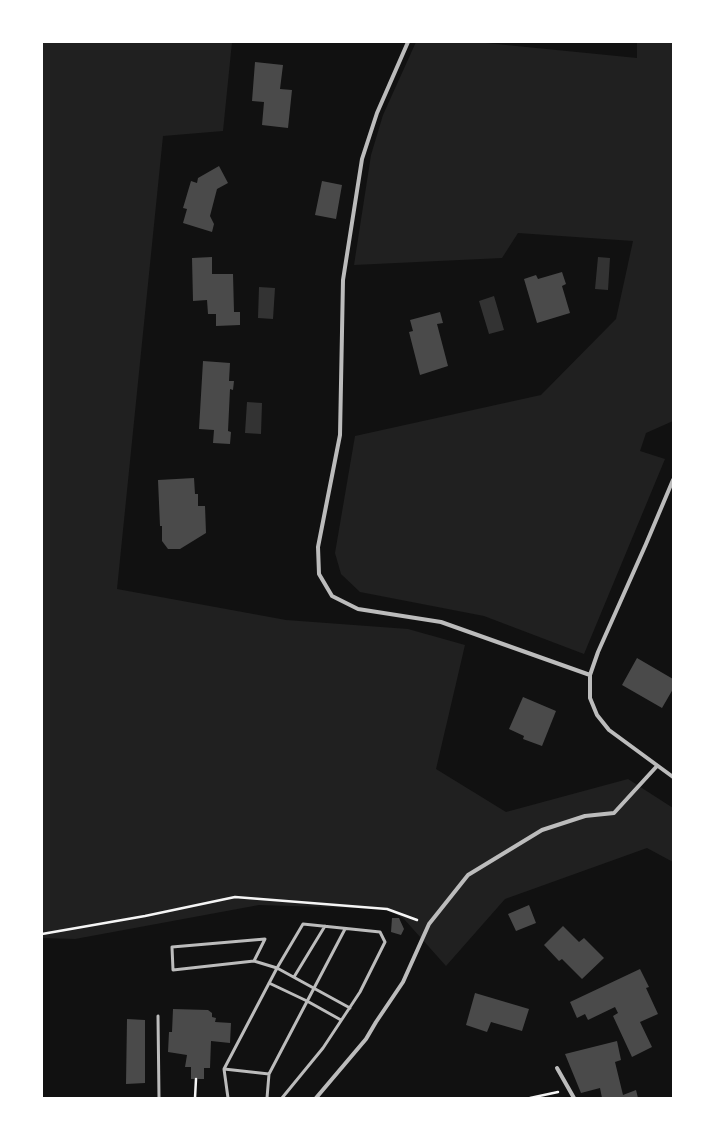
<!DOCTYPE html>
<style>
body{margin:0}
#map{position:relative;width:715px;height:1140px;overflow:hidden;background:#111;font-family:"Fira Sans Condensed",sans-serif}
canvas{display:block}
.frame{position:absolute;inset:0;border:43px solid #fff;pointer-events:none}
</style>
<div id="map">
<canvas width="715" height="1140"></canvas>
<div class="frame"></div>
</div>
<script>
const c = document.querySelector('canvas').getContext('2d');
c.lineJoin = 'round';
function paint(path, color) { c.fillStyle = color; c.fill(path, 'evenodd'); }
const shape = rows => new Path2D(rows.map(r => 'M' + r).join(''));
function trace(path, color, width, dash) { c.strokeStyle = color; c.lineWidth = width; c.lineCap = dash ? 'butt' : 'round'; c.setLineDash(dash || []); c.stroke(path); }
const green = shape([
 [42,42,232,42,223,131,163,136,117,589,286,620,408,629,465,645,436,769,506,812,628,779,673,808,673,862,647,848,505,899,446,966,404,919,387,909,259,905,75,939,42,938],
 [416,42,476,42,637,58,637,42,673,42,673,421,646,433,640,451,665,459,584,654,484,616,360,592,341,574,335,553,355,436,541,395,616,319,633,241,518,233,502,258,354,265,371,155,383,115]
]);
const water = shape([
 [598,257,610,258,608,290,595,289],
 [259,287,275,288,273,319,258,318],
 [494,296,504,330,489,334,479,301],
 [247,402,262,403,261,434,245,433]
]);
const building = shape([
 [255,62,283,65,280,89,292,90,288,128,262,125,264,102,252,101],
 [219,166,228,183,217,189,210,216,214,224,212,232,183,223,187,209,183,208,191,181,197,183,198,178],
 [322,181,342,185,336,219,315,215],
 [212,257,212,274,233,274,234,312,240,312,240,325,216,326,216,314,208,314,207,300,193,301,192,258],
 [562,272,566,284,562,286,570,313,537,323,524,279,536,275,538,279],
 [440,312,443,323,437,324,448,366,420,375,409,332,413,331,410,320],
 [203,361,230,363,229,381,234,381,233,390,230,389,228,431,231,432,230,444,213,443,214,430,199,429],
 [194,478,195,494,198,494,198,506,205,506,206,533,180,549,168,549,162,541,162,526,160,526,158,480],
 [637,658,673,679,673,689,662,708,622,685],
 [523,697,556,711,542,746,523,739,524,736,509,729],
 [529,905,536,923,516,931,508,914],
 [392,918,399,918,404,929,401,935,391,932],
 [563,926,579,942,584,938,604,958,582,979,562,959,559,961,544,945],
 [640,969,649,987,646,988,658,1014,640,1022,652,1047,632,1057,613,1016,618,1013,615,1007,588,1020,585,1014,577,1018,570,1002],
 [475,993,529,1009,522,1031,491,1022,487,1032,466,1025],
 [173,1009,208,1010,212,1013,212,1017,216,1018,215,1022,231,1023,230,1043,211,1041,210,1068,204,1068,204,1079,191,1079,191,1067,185,1067,187,1055,168,1052,169,1032,172,1032],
 [127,1019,145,1020,145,1083,126,1084],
 [617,1041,621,1060,615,1062,623,1095,636,1090,638,1098,602,1098,600,1088,581,1093,565,1054]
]);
const path = shape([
 [42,934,145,916,235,897,387,909,417,920],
 [195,1098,196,1079],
 [530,1098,558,1092]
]);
const service = shape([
 [254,961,265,939,172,947,173,970,254,961,277,968,350,1008],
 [294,977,325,926],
 [269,983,307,1001,341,1020],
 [158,1016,159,1098],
 [224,1069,277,968,303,924,380,932,385,942,360,992,323,1048,282,1098],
 [269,1074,345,929],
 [228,1098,224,1069,269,1074,267,1098]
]);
const minor = shape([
 [408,42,377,113,362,159,343,280,340,435,318,547,319,574,332,596,358,609,441,622,590,675],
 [673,480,646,544,598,652,590,675,590,698,597,715,609,730,673,777],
 [557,1068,574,1098],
 [316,1098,366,1039,376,1022,403,982,429,924,468,875,542,830,585,816,614,813,657,766]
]);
paint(green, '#202020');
paint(water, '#333');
paint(building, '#4a4a4a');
trace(path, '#f5f5f5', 2.5);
trace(service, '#bcbcbc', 3);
trace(minor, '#bcbcbc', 4);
</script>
